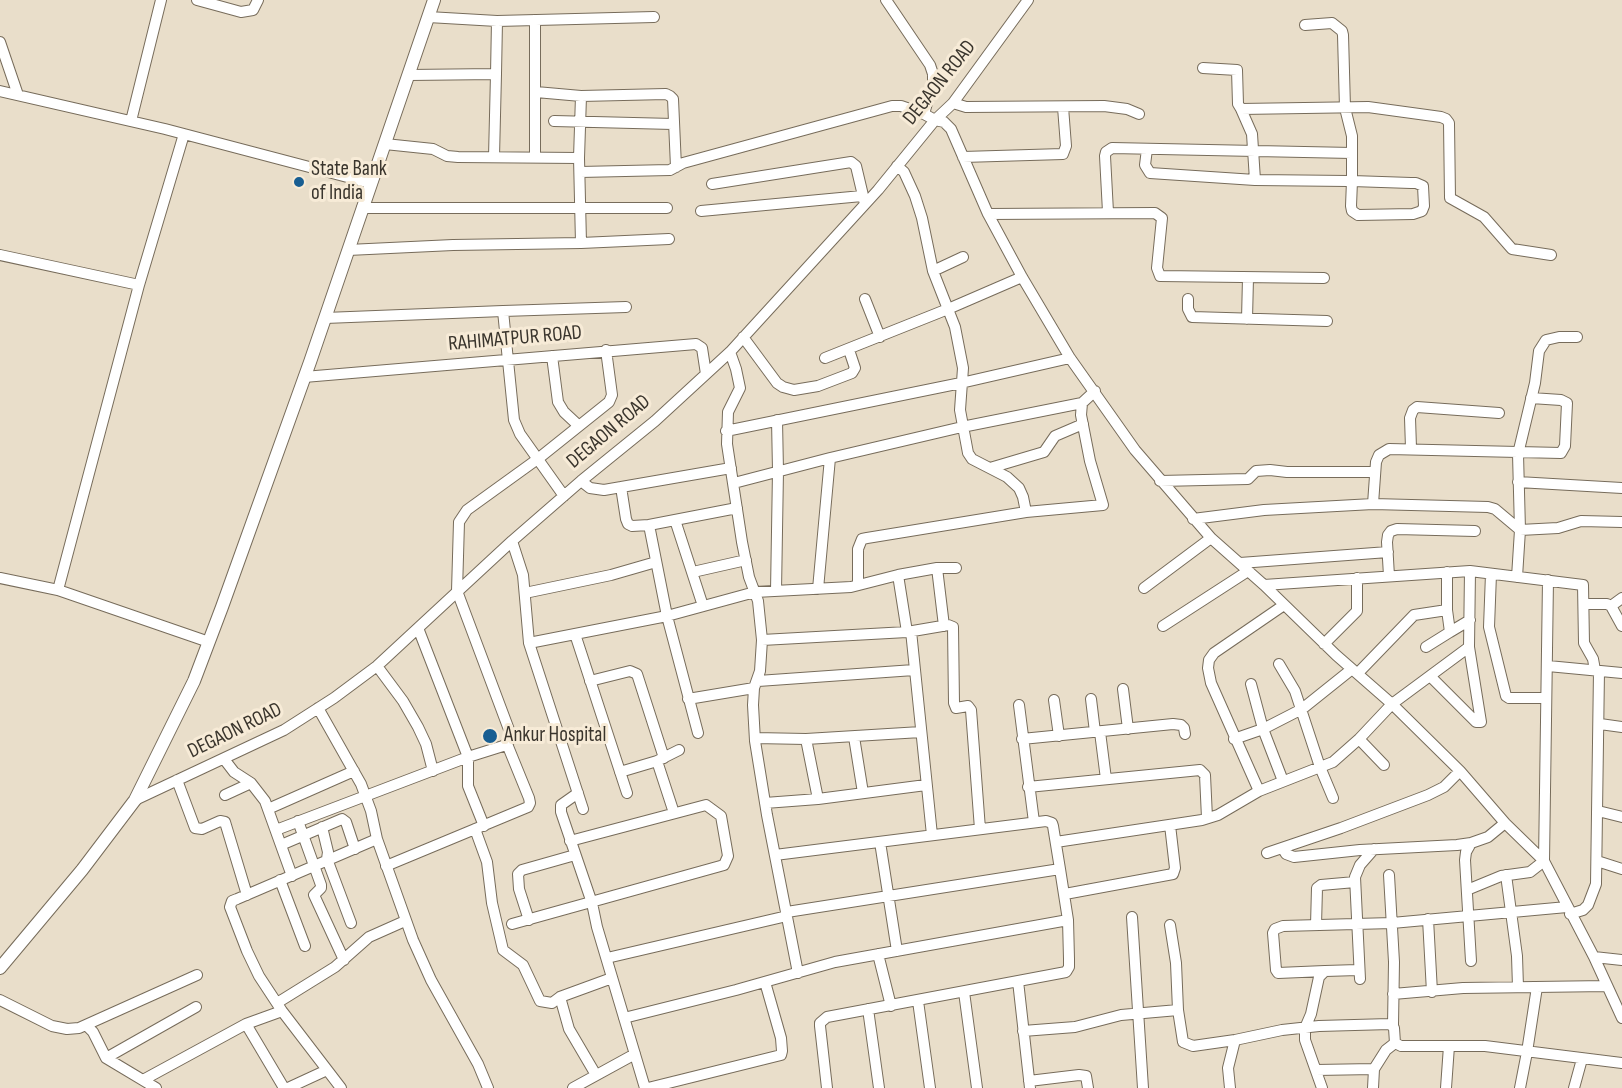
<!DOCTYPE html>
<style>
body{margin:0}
canvas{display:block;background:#e9deca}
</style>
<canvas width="1622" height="1088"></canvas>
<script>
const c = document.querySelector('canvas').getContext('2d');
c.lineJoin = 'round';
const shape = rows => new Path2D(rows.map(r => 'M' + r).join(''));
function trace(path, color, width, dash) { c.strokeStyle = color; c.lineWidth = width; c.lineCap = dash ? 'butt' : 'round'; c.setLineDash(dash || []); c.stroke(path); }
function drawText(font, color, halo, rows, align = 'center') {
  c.font = font + ' "Sofia Sans Condensed",sans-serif'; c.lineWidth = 6; c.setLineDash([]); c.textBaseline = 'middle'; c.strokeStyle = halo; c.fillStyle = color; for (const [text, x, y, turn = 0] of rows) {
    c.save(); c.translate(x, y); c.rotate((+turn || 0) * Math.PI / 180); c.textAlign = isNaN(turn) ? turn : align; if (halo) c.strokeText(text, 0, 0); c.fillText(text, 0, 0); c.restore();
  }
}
const minor = shape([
 [197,0,241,12,253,10,258,0],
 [886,0,930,65,933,74,933,82,924,114,935,120,944,122,951,129,988,214,1022,277,1070,358,1135,450,1211,538,1264,585,1336,655,1392,704,1460,771,1505,823,1544,861,1594,957,1622,1018],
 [428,17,497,21,654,17],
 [0,42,18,95],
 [1203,68,1237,70,1238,104,1241,109],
 [496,74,497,21],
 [409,75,496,74,494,157],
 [0,91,165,129,370,183],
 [536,92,581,96,579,158,581,243,669,239],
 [581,96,666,94,670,96,673,99,676,167],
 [953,103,966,107,1104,106,1127,109,1139,114],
 [131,121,161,0],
 [554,121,673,124],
 [385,144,433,149,447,156,458,157,579,158],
 [1147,149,1145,165,1150,173,1255,180,1348,181,1352,181,1411,183,1416,183,1423,186,1424,206,1422,211,1413,214,1358,215,1352,211,1351,206,1352,181,1352,136,1345,108,1343,35,1342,31,1332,23,1305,25],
 [535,157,535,20],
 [963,157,1063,154,1066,146,1063,107],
 [897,166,904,172,915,196,922,218,933,271,955,327,963,368,960,410,968,453,972,459,1007,477,1019,488,1023,497,1026,512],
 [580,172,670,170,683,163,892,106,901,106,924,114],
 [1255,180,1252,134,1241,109,1368,107,1441,117,1446,119,1449,123,1450,198,1484,217,1512,249,1551,255],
 [712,184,851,162,856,166,865,204],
 [362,208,667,208],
 [701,211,862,196],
 [1108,212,1105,156,1106,152,1112,148,1352,153],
 [988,214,1155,213,1162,218,1157,268,1160,276,1324,278],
 [348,250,453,245,581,243],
 [0,255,139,285],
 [933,271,963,257],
 [865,299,880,337],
 [1188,299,1188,309,1192,317,1327,321],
 [503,311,626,307],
 [325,318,503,311,514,420,520,434,564,496],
 [1247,319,1248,278],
 [743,337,777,383,783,387,794,390,818,386,852,373,855,368,849,350],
 [730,352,736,369,740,388,728,412,727,444,742,542,749,577,758,601,762,640,760,671,754,688,753,705,755,741,767,815,798,973],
 [552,356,558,402,564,412,579,426],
 [825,358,948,309,1022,277],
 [304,377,696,344,702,348,706,374],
 [726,431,961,383,1070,358],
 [1411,448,1410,418,1413,410,1417,407,1499,413],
 [990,468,1044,452,1055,436,1083,424],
 [581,481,590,488,604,490,731,468],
 [1160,481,1248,479,1256,471,1270,470,1287,472,1375,472],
 [1518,482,1622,488],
 [734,483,830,458],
 [621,487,626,519,628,524,632,526,649,525,737,508],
 [1373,504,1376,462,1379,455,1389,449,1561,453,1565,446,1567,403,1561,400,1531,398],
 [1193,519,1264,510,1373,504,1488,507,1495,509,1520,530,1558,528,1581,521,1622,522],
 [675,520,703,606],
 [649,525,667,616,698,733],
 [512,541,523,575,529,643,583,809],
 [1240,563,1388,552],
 [937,568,944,626],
 [693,572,746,560],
 [1491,574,1489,627,1506,696,1509,698,1546,698],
 [898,575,907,632],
 [1389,576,1387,542,1388,535,1391,531,1397,529,1475,531],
 [1517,577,1520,530,1518,454,1535,383,1539,351,1546,340,1559,337,1577,337],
 [0,578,58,590,209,642],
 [858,585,858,549,862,539,867,538,1026,512,1103,505,1090,461,1081,415,1082,403],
 [1264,585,1470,571,1583,585,1584,643,1593,659,1595,670],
 [1144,588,1211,538],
 [818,589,830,458,962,427,1082,403,1095,391],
 [58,590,139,285,184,134],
 [776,591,778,471,777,420],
 [525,593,611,575,656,562],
 [1584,604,1607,604,1611,606,1622,626],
 [1611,606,1622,598],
 [1447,610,1450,632,1470,620],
 [1163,626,1248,571],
 [418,628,468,757,468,786,484,826],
 [911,631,932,835],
 [575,634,627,793],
 [762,640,907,632,948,625,953,627,954,703,956,708,968,706,971,710,980,829],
 [529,643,667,616,755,592,851,587,898,575,937,568,956,568],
 [1324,644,1357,611,1357,578],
 [1426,647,1450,632],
 [1279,664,1295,691,1320,767,1333,798],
 [377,666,403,701,418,727,426,744,433,771],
 [1548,666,1622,673],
 [1358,673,1414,615,1447,610,1447,572],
 [1430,676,1476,722,1481,722,1469,647,1470,571],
 [590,681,630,671,637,674,664,758],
 [758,681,914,670],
 [1251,684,1263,729,1283,781],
 [1123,689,1128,729],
 [688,699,754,688],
 [1091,699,1095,732],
 [1054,700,1059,736],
 [1019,705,1034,822],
 [318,708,361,784,371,811,377,839,413,940,431,980,478,1064,488,1088],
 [1600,724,1622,727],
 [1100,732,1106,779],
 [854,737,863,793],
 [755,738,806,739,921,732],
 [806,739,818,799],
 [1022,739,1173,724,1181,725,1184,728,1185,734],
 [1234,739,1263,729,1302,709,1352,669],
 [1359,739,1384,765],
 [224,759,234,772,251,783,265,801,292,876],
 [657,761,674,813],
 [620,772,657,761,679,750],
 [177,780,195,828,202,829,220,821,225,822,247,895],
 [1028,787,1200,770,1205,775,1207,818],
 [1259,791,1211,683,1208,668,1209,660,1214,653,1284,605],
 [578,793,561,805,561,812,592,903,597,927,645,1088],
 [225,795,251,783],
 [135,800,284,730,334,698,377,666,512,541,581,481,655,421,730,352,878,190,935,120,953,103,1028,0],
 [765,803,818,799,926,785],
 [268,809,354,771],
 [1598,811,1622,817],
 [298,821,321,885,321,888,314,895,344,960],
 [322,827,328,852,327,859,351,923],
 [475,829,487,862,492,903,503,950,523,965,540,1001,552,1003,560,997,612,978],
 [276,830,468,757,503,746,510,740,511,735,457,591,459,522,467,510,539,458,609,402,612,395,606,350],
 [880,842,897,951],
 [1056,842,1202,820,1218,815,1259,791,1333,762,1359,739,1392,704,1469,647],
 [1471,843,1466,852,1465,860,1471,961],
 [281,845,342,819,346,822,355,849],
 [1283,849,1286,854,1294,857,1360,850,1457,845,1471,843,1488,837,1505,823],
 [1267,853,1341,828,1428,795,1444,787,1460,771],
 [775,855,1046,821,1052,823,1053,826,1060,869],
 [1597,861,1622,869],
 [386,866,528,807,530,803,529,798,507,744],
 [1389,875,1394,962,1393,1025],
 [1506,875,1517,956,1518,987],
 [280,880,305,946],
 [1467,890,1501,876,1530,872,1544,861,1548,580],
 [1065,894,1173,874,1175,868,1170,825],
 [787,912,1060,869,1068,920,1069,959,1069,967,1066,972,827,1017,820,1023,820,1026,827,1088],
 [1570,914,1583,910,1588,905,1596,884,1599,671],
 [1132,917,1143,1088],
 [1428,919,1432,992],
 [529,920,519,889,518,874,522,870,575,855],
 [512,924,724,865,728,856,721,816,706,805,570,841],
 [1316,925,1317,888,1321,885,1355,882],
 [878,954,891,1006],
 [1594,957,1622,960],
 [607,958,787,916],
 [1325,971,1278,973,1276,970,1273,933,1275,929,1283,926,1392,923,1567,907],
 [1360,979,1355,877,1360,865,1374,849],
 [1018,981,1030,1088],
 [964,992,977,1088],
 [1393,994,1463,988,1607,986],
 [560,997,569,1029,596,1075],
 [0,1000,52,1026,67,1029,79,1028,197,975],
 [918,1001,930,1088],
 [277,1003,335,967,369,937,405,921],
 [868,1009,879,1088],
 [1178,1010,1183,1042,1193,1046,1235,1040,1282,1030,1319,1026,1390,1024,1394,1028,1395,1043,1401,1046,1485,1046,1622,1063],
 [624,1018,736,990,835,962,1068,920],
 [246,1024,284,1088],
 [86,1025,93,1032,106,1058,156,1088],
 [1023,1031,1075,1027,1121,1015,1178,1010,1176,963,1170,925],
 [106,1058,196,1007],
 [1316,1070,1374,1069],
 [143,1080,246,1024,282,1011],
 [1029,1081,1079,1075,1086,1076,1088,1088],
 [288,1088,327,1070],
 [341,1088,282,1011,259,976,247,951,230,907,232,901,237,899,377,839],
 [573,1088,635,1054],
 [648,1088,781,1055,782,1051,781,1038,765,982],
 [1230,1088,1228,1068,1235,1040],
 [1322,1088,1305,1040,1305,1028,1311,1014,1319,977,1325,971,1358,970],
 [1373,1088,1374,1069,1386,1050,1395,1043],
 [1446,1088,1449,1046],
 [1520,1088,1527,1052,1537,987],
 [1574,1088,1582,1059]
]);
const major = shape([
 [0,968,82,870,135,800,194,681,222,607,310,362,434,0]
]);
const markers = [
 [299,182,6,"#185e92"],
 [490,736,8,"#185e92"]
];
const streetNames = [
 ["DEGAON ROAD",940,83,-51],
 ["RAHIMATPUR ROAD",515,339,-5],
 ["DEGAON ROAD",609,432,-40],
 ["DEGAON ROAD",235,731,-26]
];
const poiNames = [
 ["State Bank",311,170],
 ["of India",311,194],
 ["Ankur Hospital",504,736]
];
trace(minor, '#776c5b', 12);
trace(major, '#776c5b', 14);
trace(minor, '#fff', 10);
trace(major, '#fff', 12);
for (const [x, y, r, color] of markers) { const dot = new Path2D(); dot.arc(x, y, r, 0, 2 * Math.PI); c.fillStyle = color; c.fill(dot); trace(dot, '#f7ebd7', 2); }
drawText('21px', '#3a352d', '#f7ebd7', streetNames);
drawText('21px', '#3a352d', '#f7ebd7', poiNames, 'left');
</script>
